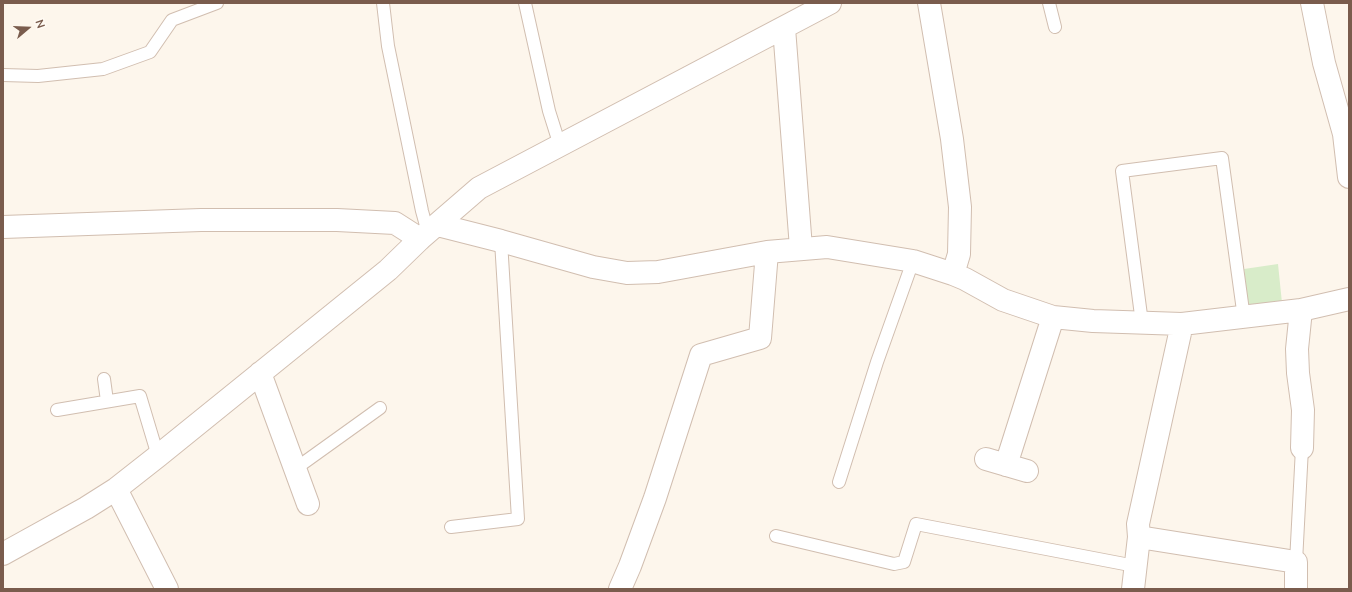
<!DOCTYPE html>
<style>
body{margin:0}
#map{position:relative;width:1352px;height:592px;overflow:hidden;background:#fdf6ec;font-family:"Nunito Sans",sans-serif}
canvas{display:block}
.frame{position:absolute;inset:0;border:4px solid #7a5c4d;pointer-events:none}
.north{position:absolute;left:8px;top:8px;width:40px;height:40px;-webkit-text-stroke:3px #fffaf3;paint-order:stroke;rotate:71deg;font-size:11px;font-weight:700;line-height:16px;text-align:center;color:#7a5c4d}
.north::after{content:'';display:block;margin:auto;width:14px;height:18px;background:#7a5c4d;clip-path:polygon(50% 0,100% 100%,50% 72%,0 100%)}
</style>
<div id="map">
<canvas width="1352" height="592"></canvas>
<div class="frame"></div>
<div class="north">N</div>
</div>
<script>
const c = document.querySelector('canvas').getContext('2d');
c.lineJoin = 'round';
function paint(path, color) { c.fillStyle = color; c.fill(path, 'evenodd'); }
const shape = rows => new Path2D(rows.map(r => 'M' + r).join(''));
function trace(path, color, width, dash) { c.strokeStyle = color; c.lineWidth = width; c.lineCap = dash ? 'butt' : 'round'; c.setLineDash(dash || []); c.stroke(path); }
const green = shape([
 [1278,264,1282,303,1257,309,1248,304,1244,269]
]);
const lane = shape([
 [383,3,388,46,422,211,428,233],
 [525,3,549,111,560,146],
 [1049,3,1055,27],
 [3,75,38,76,103,69,150,52,172,20,217,3],
 [1142,323,1122,171,1222,158,1244,318],
 [104,379,107,401],
 [57,410,140,396,158,456],
 [295,469,380,408],
 [839,482,877,362,913,261],
 [451,527,518,519,501,241],
 [776,536,894,564,904,562,916,524,1135,566],
 [1296,562,1302,448]
]);
const street = shape([
 [929,3,952,139,960,207,959,254,953,274],
 [1312,3,1324,63,1344,134,1349,177],
 [784,28,801,248],
 [438,225,501,241,593,267,627,273,658,272,767,252,827,247,913,261,953,274,965,279,1003,300,1053,317,1093,321,1182,324,1301,310,1349,299],
 [3,227,201,220,337,220,395,223,420,239],
 [1301,310,1297,349,1298,373,1303,410,1302,448],
 [260,373,308,504],
 [986,459,1027,471],
 [1006,465,1053,317],
 [116,489,167,589],
 [1139,537,1296,562,1296,589],
 [3,554,86,508,116,489,158,456,388,270,420,239,479,188,830,3],
 [620,589,630,566,655,498,701,355,760,338,767,252],
 [1133,589,1139,537,1138,524,1182,324]
]);
paint(green, '#d8ecc9');
trace(lane, '#d1beb0', 14);
trace(street, '#d1beb0', 24);
trace(lane, '#fff', 12);
trace(street, '#fff', 22);
</script>
